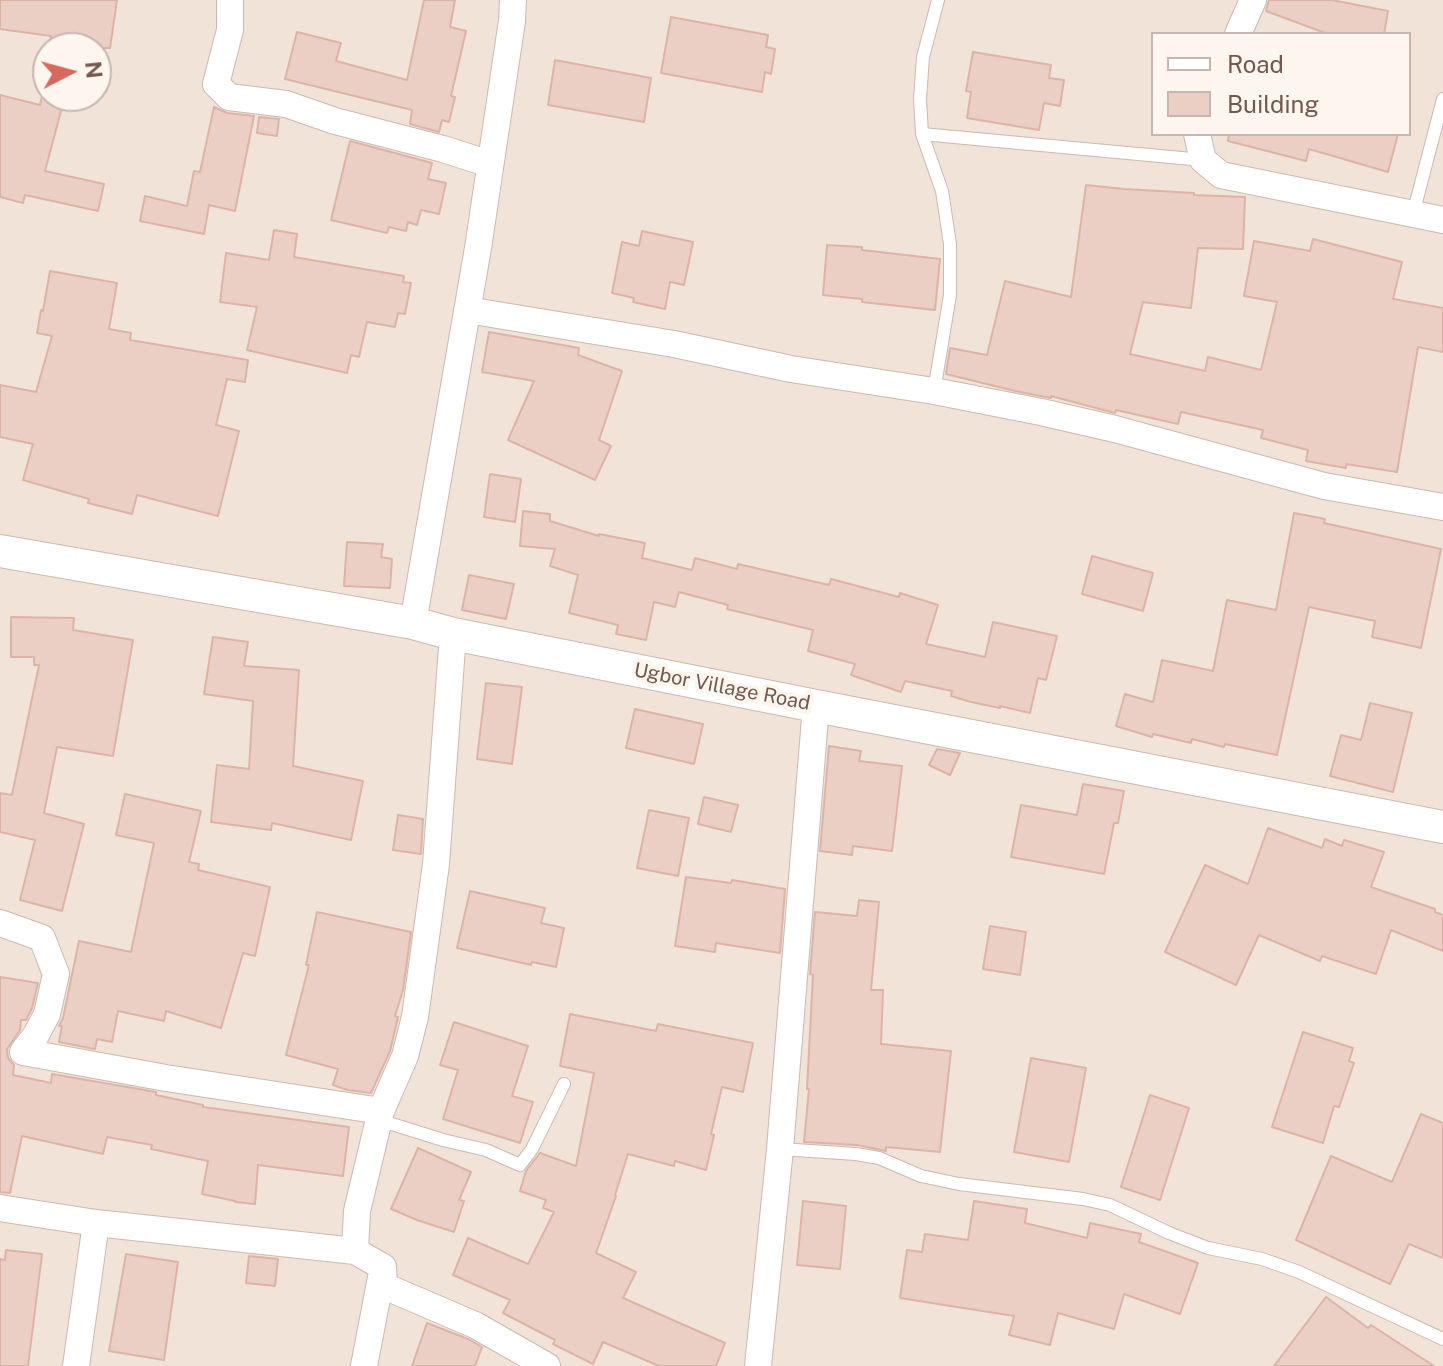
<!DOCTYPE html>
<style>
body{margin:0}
#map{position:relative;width:1443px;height:1366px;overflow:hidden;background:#faf1e9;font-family:"Public Sans",sans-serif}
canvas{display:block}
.legend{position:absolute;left:1151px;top:32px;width:260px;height:104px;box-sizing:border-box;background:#fdf6ef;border:2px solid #c5b7af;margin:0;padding:10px 14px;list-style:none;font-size:24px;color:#715850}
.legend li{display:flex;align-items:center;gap:16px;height:40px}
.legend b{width:40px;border:2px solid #c5b7af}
.north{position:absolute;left:32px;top:32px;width:80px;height:80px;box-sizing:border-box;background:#fdf6ef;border:2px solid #c5b7af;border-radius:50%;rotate:84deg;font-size:22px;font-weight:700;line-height:32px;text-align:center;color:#715850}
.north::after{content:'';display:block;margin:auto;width:28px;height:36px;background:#d46a5e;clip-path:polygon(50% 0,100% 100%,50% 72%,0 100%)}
</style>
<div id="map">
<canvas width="1443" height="1366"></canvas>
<ul class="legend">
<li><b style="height:10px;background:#fff"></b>Road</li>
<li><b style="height:22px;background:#eccfc4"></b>Building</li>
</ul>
<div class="north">N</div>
</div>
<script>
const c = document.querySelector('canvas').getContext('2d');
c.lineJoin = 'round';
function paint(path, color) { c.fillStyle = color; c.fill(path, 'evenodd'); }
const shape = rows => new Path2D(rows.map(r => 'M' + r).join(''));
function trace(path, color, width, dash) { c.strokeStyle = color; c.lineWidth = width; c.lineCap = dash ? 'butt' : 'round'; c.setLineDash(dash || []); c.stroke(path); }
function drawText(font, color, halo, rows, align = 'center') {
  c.font = font + ' "Public Sans",sans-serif'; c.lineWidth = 8; c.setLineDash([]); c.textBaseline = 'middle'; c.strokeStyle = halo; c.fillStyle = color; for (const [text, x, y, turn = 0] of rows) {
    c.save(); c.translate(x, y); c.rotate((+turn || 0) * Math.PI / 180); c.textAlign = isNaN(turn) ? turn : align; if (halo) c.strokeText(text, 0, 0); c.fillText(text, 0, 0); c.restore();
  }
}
const residential = shape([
 [0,0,1443,0,1443,1366,0,1366],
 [1153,34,1409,34,1409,134,1153,134],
 [48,48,96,48,96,96,48,96]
]);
const building = shape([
 [0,0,117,0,110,48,49,48,51,36,0,29,0,0],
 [424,0,455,0,450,27,466,31,451,96,455,97,449,122,442,120,439,132,410,124,412,110,285,79,297,32,341,43,336,61,407,80,424,0],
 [1269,0,1332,0,1388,11,1384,34,1328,34,1266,11,1269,0],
 [671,17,768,35,766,47,775,49,771,74,765,72,762,92,661,73,671,17],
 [973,52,1051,65,1049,78,1064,80,1060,106,1044,103,1039,130,967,118,971,92,966,91,973,52],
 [555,60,651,78,644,122,548,105,555,60],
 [0,95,40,105,42,96,65,96,45,171,104,184,98,211,25,195,23,203,0,197,0,95],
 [214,107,227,113,254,116,235,211,209,205,204,234,140,221,145,196,187,206,194,171,200,172,214,107],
 [259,117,279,119,277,136,257,133,259,117],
 [1229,134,1398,134,1388,172,1309,149,1306,161,1228,141,1229,134],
 [350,141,432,163,428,179,446,183,439,214,421,210,417,225,408,222,406,231,389,227,387,233,331,220,350,141],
 [1086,185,1124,189,1194,193,1194,195,1245,197,1243,249,1198,248,1191,308,1143,302,1130,354,1205,371,1208,357,1261,370,1277,302,1244,296,1254,241,1310,251,1313,239,1402,262,1393,299,1443,308,1443,352,1418,347,1397,472,1346,464,1346,468,1306,461,1308,450,1261,438,1263,430,1181,412,1178,424,1116,410,1115,413,1051,396,1051,398,1015,391,946,374,950,348,987,355,1005,281,1071,297,1086,185],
 [274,230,297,234,294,257,404,276,403,282,411,283,405,314,398,313,395,327,367,322,359,357,351,355,347,373,247,350,257,307,220,302,226,253,269,260,274,230],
 [642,231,693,242,684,285,670,282,665,309,633,302,634,298,612,293,622,242,639,246,642,231],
 [827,245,862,247,862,250,940,259,935,310,862,302,862,299,823,295,827,245],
 [50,271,117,283,109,329,131,333,130,340,248,360,245,382,227,379,216,425,239,431,218,516,137,495,132,514,88,503,89,499,23,480,33,444,0,437,0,385,36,392,52,336,37,333,41,310,43,311,50,271],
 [489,332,579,348,578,355,622,371,599,440,611,446,595,480,508,440,534,381,482,372,489,332],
 [490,474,521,479,515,522,484,517,490,474],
 [523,511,550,514,550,521,599,536,599,534,645,543,642,558,692,570,695,558,737,569,738,564,829,585,831,579,899,597,900,593,938,605,926,644,985,657,993,622,1057,636,1046,680,1038,678,1030,713,1000,706,1000,708,971,702,951,696,952,691,905,681,901,692,851,675,855,664,808,651,813,630,727,609,728,605,679,592,675,607,654,602,646,640,616,634,618,625,569,613,578,575,550,566,555,549,520,546,523,511],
 [1294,513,1325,519,1324,523,1441,549,1421,648,1372,637,1375,621,1309,607,1277,755,1225,744,1224,747,1192,739,1191,743,1153,734,1152,737,1116,726,1125,694,1153,702,1162,660,1213,671,1227,600,1276,610,1294,513],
 [347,542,383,544,381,557,392,559,390,588,344,586,347,542],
 [1092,556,1153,573,1143,611,1082,594,1092,556],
 [469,575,514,584,506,619,462,610,469,575],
 [11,617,74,618,73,630,133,640,113,756,57,747,44,813,84,824,62,911,20,900,35,840,0,832,0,793,12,795,39,665,34,665,34,657,11,657,11,617],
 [213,637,248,642,244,666,299,670,293,766,363,781,351,840,272,823,271,830,211,822,217,765,249,769,253,701,204,694,213,637],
 [486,683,522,687,512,764,477,759,486,683],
 [1370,703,1412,713,1393,792,1330,776,1341,735,1361,740,1370,703],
 [635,709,703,724,694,764,626,748,635,709],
 [829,746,861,751,859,761,902,766,892,851,853,846,852,855,820,851,829,746],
 [937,749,960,753,950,775,929,765,937,749],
 [1083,784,1124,791,1118,823,1114,823,1104,874,1011,857,1021,805,1077,815,1083,784],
 [125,794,201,811,189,862,199,864,198,870,270,887,255,956,243,953,221,1028,166,1011,164,1021,118,1011,112,1042,97,1039,95,1049,59,1042,62,1026,59,1026,63,1018,79,941,131,952,154,843,116,835,125,794],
 [704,797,738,805,731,832,698,824,704,797],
 [649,810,689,818,678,876,637,868,649,810],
 [398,815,423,819,421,854,393,850,398,815],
 [1268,828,1322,848,1325,839,1342,846,1344,840,1384,852,1371,887,1435,909,1435,912,1443,915,1443,951,1391,930,1376,974,1322,956,1320,961,1259,935,1236,985,1165,952,1205,865,1248,884,1268,828],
 [686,877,731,883,732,880,785,889,780,953,716,943,715,952,675,946,686,877],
 [470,891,545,908,541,923,564,928,556,967,532,962,531,965,457,948,470,891],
 [859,900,879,902,871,990,883,990,881,1044,951,1051,940,1152,886,1147,886,1151,857,1145,804,1142,809,1089,807,1089,813,975,810,974,815,912,857,916,859,900],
 [317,912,411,932,403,990,395,1016,398,1017,390,1051,371,1093,348,1090,333,1085,338,1069,286,1055,309,965,306,965,317,912],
 [990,926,1026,932,1020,975,983,969,990,926],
 [0,977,38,983,32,1008,26,1020,21,1020,20,1030,7,1049,8,1058,14,1065,13,1075,51,1083,52,1074,156,1092,156,1095,203,1105,203,1107,349,1127,343,1176,258,1165,255,1204,235,1202,235,1201,202,1194,208,1161,151,1149,152,1145,107,1137,103,1154,22,1136,10,1193,0,1192,0,977],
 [570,1014,656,1031,658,1024,753,1043,743,1092,722,1087,711,1134,714,1135,706,1170,675,1161,674,1166,628,1154,615,1195,616,1196,596,1253,636,1272,623,1298,725,1343,716,1366,659,1366,603,1342,593,1364,553,1344,555,1340,503,1313,510,1300,453,1275,468,1238,528,1264,554,1212,543,1208,546,1200,520,1191,526,1171,540,1153,576,1166,594,1073,560,1066,570,1014],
 [454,1022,528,1046,512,1096,533,1102,520,1143,443,1119,458,1070,440,1065,454,1022],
 [1303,1032,1353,1048,1349,1061,1354,1063,1339,1107,1334,1106,1323,1143,1272,1127,1303,1032],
 [1031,1058,1086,1068,1069,1162,1014,1152,1031,1058],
 [1150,1095,1189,1108,1160,1200,1121,1187,1150,1095],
 [1421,1114,1443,1123,1443,1258,1409,1244,1390,1284,1296,1240,1331,1156,1392,1182,1421,1114],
 [418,1148,471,1172,459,1200,464,1201,454,1232,417,1220,391,1209,418,1148],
 [803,1201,846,1206,840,1269,797,1265,803,1201],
 [974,1201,1027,1209,1025,1223,1087,1238,1090,1223,1141,1234,1139,1242,1198,1263,1180,1314,1124,1294,1114,1329,1058,1313,1050,1345,1009,1335,1014,1316,900,1298,907,1250,922,1252,925,1234,968,1240,974,1201],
 [6,1250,42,1254,28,1366,0,1366,0,1259,5,1260,6,1250],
 [126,1254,178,1262,164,1360,109,1351,126,1254],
 [249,1256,278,1259,275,1286,246,1283,249,1256],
 [1326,1297,1368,1328,1371,1325,1434,1366,1274,1366,1326,1297],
 [427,1323,468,1339,482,1347,475,1366,412,1366,427,1323]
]);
const service = shape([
 [922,134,1203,160],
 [1413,214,1443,99],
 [934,391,950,295,950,244,942,191,922,134,920,99,923,57,938,0],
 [379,1120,443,1140,486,1150,520,1165,532,1149,564,1084],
 [780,1149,856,1154,879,1158,921,1176,959,1184,1083,1199,1110,1205,1169,1233,1208,1248,1262,1259,1299,1272,1443,1339]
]);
const minor = shape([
 [230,0,230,30,216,84,229,97,286,104,335,121,443,149,490,164],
 [1238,34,1253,0],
 [1197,134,1203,160,1221,175,1443,220],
 [467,310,674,344,791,369,934,391,1041,412,1115,429,1324,486,1443,507],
 [413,623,478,248,512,21,513,0],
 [453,634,436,864,415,1017,405,1056,381,1111,357,1211,355,1251,383,1267,384,1286,475,1325,547,1366],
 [0,923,42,938,56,974,47,1014,36,1035,23,1052,166,1078,381,1111],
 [0,1208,96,1223,355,1251],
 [76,1366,96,1223],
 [364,1366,383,1267],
 [758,1366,780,1149,816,706]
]);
const tertiary = shape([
 [0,551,413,623,453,634,816,706,1443,827]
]);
const streetNames = [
 ["Ugbor Village Road",722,687,11]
];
paint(residential, '#f1e3d8');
paint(building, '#eccfc4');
trace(building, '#dcb4a7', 2);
trace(service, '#cbb9b0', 14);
trace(minor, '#cbb9b0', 28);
trace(tertiary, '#cbb9b0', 34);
trace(service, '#fff', 12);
trace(minor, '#fff', 26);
trace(tertiary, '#fff', 32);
drawText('20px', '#715850', '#fdf6ef', streetNames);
</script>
